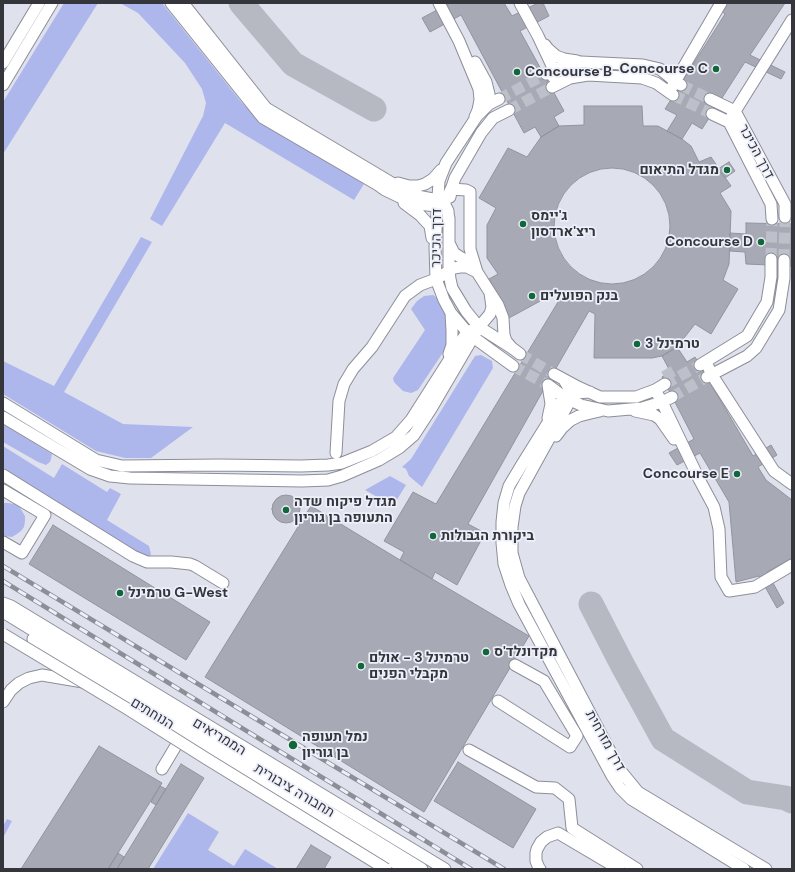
<!DOCTYPE html>
<meta charset="utf-8">
<style>
body{margin:0}
#map{position:relative;width:795px;height:872px;overflow:hidden;background:#dfe2ed;font-family:"DM Sans",sans-serif}
canvas{display:block}
.frame{position:absolute;inset:0;border:4px solid #35363b;pointer-events:none}
</style>
<div id="map">
<canvas width="795" height="872"></canvas>
<div class="frame"></div>
</div>
<script>
const c = document.querySelector('canvas').getContext('2d');
c.lineJoin = 'round';
function paint(path, color) { c.fillStyle = color; c.fill(path, 'evenodd'); }
const shape = rows => new Path2D(rows.map(r => 'M' + r).join(''));
function trace(path, color, width, dash) { c.strokeStyle = color; c.lineWidth = width; c.lineCap = dash ? 'butt' : 'round'; c.setLineDash(dash || []); c.stroke(path); }
function drawText(font, color, halo, rows, align = 'center') {
  c.font = font + ' "DM Sans",Heebo,sans-serif'; c.lineWidth = 3.5; c.setLineDash([]); c.textBaseline = 'middle'; c.strokeStyle = halo; c.fillStyle = color; for (const [text, x, y, turn = 0] of rows) {
    c.save(); c.translate(x, y); c.rotate((+turn || 0) * Math.PI / 180); c.textAlign = isNaN(turn) ? turn : align; if (halo) c.strokeText(text, 0, 0); c.fillText(text, 0, 0); c.restore();
  }
}
const green = shape([
 [64,3,98,3,3,154,3,102],
 [120,3,162,3,242,103,254,114,364,184,354,200,225,123,162,226,150,219,203,116,206,103,202,89,185,63,138,13],
 [141,237,152,242,64,392,123,424,193,427,151,458,125,458,96,451,3,394,3,361,54,386],
 [433,295,436,297,448,319,448,345,418,390,411,393,403,391,394,382,393,378,425,330,411,309,417,301,424,296],
 [481,355,492,361,493,368,422,487,409,476,406,469,402,467,411,459,475,356],
 [3,424,52,454,51,459,50,462,46,465,38,462,3,442],
 [3,446,54,478,62,464,107,492,110,488,121,494,107,520,149,546,151,554,149,558,143,556,3,470],
 [390,476,406,485,393,506,365,490],
 [3,503,8,503,14,504,19,506,25,516,25,521,24,527,21,531,17,534,12,537,3,536],
 [188,813,219,832,208,850,234,866,245,849,278,869,153,869],
 [7,819,12,821,3,838,3,826]
]);
const taxiway = shape([
 [241,3,293,64,374,109],
 [591,604,623,666,663,739,747,792,786,798,792,801]
]);
const building = shape([
 [450,3,504,3,512,16,538,3,543,3,549,16,520,31,564,111,554,117,559,126,541,137,535,127,524,133,461,15,430,32,422,18,450,3],
 [712,3,785,3,750,55,785,72,781,79,745,62,702,129,692,123,682,139,667,131,677,115,665,109,725,14,712,3],
 [584,106,642,106,643,126,658,126,682,139,691,146,699,162,711,157,731,186,720,193,731,211,729,264,723,280,738,289,711,334,695,324,677,347,662,356,652,358,594,358,595,314,589,311,544,389,468,524,485,533,457,585,435,572,432,579,400,560,404,552,384,541,413,492,436,504,561,297,555,293,509,318,489,279,498,274,487,258,487,225,496,208,479,198,508,148,527,157,541,137,559,126,584,125,584,106],
 [729,162,735,171,725,178,718,169,729,162],
 '554 226a58 58 0 1 1 116 0a58 58 0 1 1-116 0Z',
 [746,223,792,224,792,266,746,264,745,252,730,251,730,233,746,234,746,223],
 [677,347,687,362,695,357,753,456,771,445,777,455,758,467,766,480,792,500,792,558,767,572,784,603,777,608,759,576,736,582,729,502,700,453,677,465,669,453,694,439,662,377,670,371,662,356,677,347],
 '272 509a14 14 0 1 1 28 0a14 14 0 1 1-28 0Z',
 [311,506,400,560,529,636,424,812,205,677,311,506],
 [53,525,210,622,186,660,29,564,53,525],
 [99,746,162,783,108,869,21,869,99,746],
 [458,762,536,809,513,848,434,801,458,762],
 [181,764,204,778,148,869,117,869,181,764],
 [160,786,166,789,156,805,151,802,160,786],
 [311,845,331,857,324,869,296,869,311,845],
 [118,853,124,857,117,869,108,869,118,853]
]);
const minorTunnel = shape([
 [681,85,710,99],
 [673,95,712,114],
 [499,99,546,74],
 [509,110,552,87],
 [771,259,772,219],
 [784,260,785,217],
 [520,354,554,374],
 [513,366,548,385],
 [666,369,672,380],
 [665,384,700,365],
 [672,397,707,377]
]);
const minor = shape([
 [171,3,263,118,378,185,385,190,410,202,417,204,437,206,443,204,446,200,451,189,466,190,470,192,470,249,477,272],
 [183,3,266,108,412,195,438,200,445,205,448,211,449,225],
 [439,3,459,41,479,89,480,100,478,110,475,117],
 [520,3,538,36,554,70,553,77],
 [545,45,548,49,556,56,564,59,577,61],
 [475,62,486,82,489,94,489,100,484,108],
 [3,63,39,3],
 [546,74,561,67,581,62,643,65,660,69,676,82,681,85],
 [3,85,52,3],
 [552,87,570,78,588,75,642,78,656,83,673,95],
 [672,87,721,3],
 [499,99,489,104,477,116,446,163,439,181,435,247,436,279,444,300,451,313,467,332,473,337,513,366],
 [710,99,735,111,785,204,785,217],
 [712,114,729,122,771,204,772,219],
 [732,116,792,20],
 [398,183,409,186,418,186,425,184,433,179,441,170],
 [450,197,452,187,455,178,481,133,493,118,509,110],
 [404,203,420,215,430,226,432,238],
 [449,218,449,270,450,279,452,288,466,311,479,327,512,348,520,354],
 [449,243,454,253,460,257,471,263,474,266,477,272,498,305,503,318,504,335,506,341,511,347],
 [449,354,452,345,452,331,451,313],
 [706,362,712,375,774,471,792,484],
 [700,365,747,336,767,302,771,277,771,259],
 [554,374,578,387,600,397,636,397,655,390,665,384],
 [707,377,747,356,756,348,779,310,784,278,784,260],
 [564,380,570,390,572,397,519,493,515,506,512,527,512,553,519,578,620,770,638,792,766,869],
 [548,385,564,397,581,405,608,411,642,408,662,402,672,397],
 [655,390,662,402,699,479,714,507,719,529,721,577,729,591,755,587,792,565],
 [590,392,574,393,567,395,564,397,521,466,509,486,504,503,502,522,502,543,504,564,511,585,519,604,612,776,620,788,631,799,744,869],
 [3,403,96,460,122,466,219,465,301,466,328,465,342,463,372,451,396,437,411,420,467,332,479,327,490,314,492,307,490,293],
 [635,411,654,415,660,419,674,439],
 [3,417,90,469,110,476,130,478,302,481,328,480,342,476,379,460,399,448,414,435,431,409,479,327],
 [548,418,551,404,548,385],
 [556,436,562,428,571,420,579,416,591,413,600,411],
 [336,453,339,401,344,384,353,369,372,347,405,296,420,285,436,279,454,268,460,267,467,267,477,272],
 [3,475,133,556,147,562,171,562,190,564,195,566,223,583],
 [3,490,45,515,22,553,3,542],
 [3,603,11,606,445,869],
 [3,612,422,869],
 [33,639,107,686,405,869],
 [498,701,570,747,577,736,544,681,515,665],
 [3,702,11,690,19,683,29,678,42,675,83,682],
 [469,750,536,787,555,788,569,799,572,828,637,869],
 [162,769,183,734],
 [540,869,539,868,536,861,536,853,537,849,541,842,547,837,558,833,619,869]
]);
const rail = shape([
 [3,566,504,869],
 [3,581,471,869]
]);
const minorBridge = shape([
 [3,634,126,708,207,759,386,869]
]);
const markers = [
 [716,69,4,"#0f673a"],
 [517,72,4,"#0f673a"],
 [727,170,4,"#0f673a"],
 [523,224,4,"#0f673a"],
 [761,242,4,"#0f673a"],
 [532,296,4,"#0f673a"],
 [637,344,4,"#0f673a"],
 [737,474,4,"#0f673a"],
 [286,510,4,"#0f673a"],
 [433,536,4,"#0f673a"],
 [120,593,4,"#0f673a"],
 [486,652,4,"#0f673a"],
 [361,666,4,"#0f673a"],
 [293,745,5,"#0f673a"]
];
const poiNames = [
 ["Concourse C",708,69,"right"],
 ["Concourse B",525,72],
 ["מגדל התיאום",719,170,"right"],
 ["ג'יימס",531,216],
 ["ריצ'ארדסון",531,232],
 ["Concourse D",753,242,"right"],
 ["בנק הפועלים",540,296],
 ["טרמינל 3",645,344],
 ["Concourse E",729,474,"right"],
 ["מגדל פיקוח שדה",294,502],
 ["התעופה בן גוריון",294,518],
 ["ביקורת הגבולות",441,536],
 ["טרמינל G-West",128,593],
 ["מקדונלד'ס",494,652],
 ["טרמינל 3 - אולם",369,658],
 ["מקבלי הפנים",369,674],
 ["נמל תעופה",302,737],
 ["בן גוריון",302,753]
];
const streetNames = [
 ["דרך הכיכר",756,152,62],
 ["דרך הכיכר",437,238,-89],
 ["הנוחתים",152,714,31],
 ["הממריאים",219,737,31],
 ["דרך מזרחית",605,741,61],
 ["תחבורה ציבורית",294,791,31]
];
paint(green, '#adb7ec');
trace(taxiway, '#b6b8c2', 25);
paint(building, '#a7a9b4');
trace(building, '#91949e', 1);
trace(minorTunnel, '#bdc0c9', 11, [11, 5.5]);
trace(minor, '#8c8e99', 13);
trace(minor, '#fff', 11);
trace(rail, '#8d8f97', 4.5);
trace(rail, '#edeffa', 3, [9]);
trace(minorBridge, '#8c8e99', 13, []);
trace(minorBridge, '#fff', 11);
for (const [x, y, r, color] of markers) { const dot = new Path2D(); dot.arc(x, y, r, 0, 2 * Math.PI); c.fillStyle = color; c.fill(dot); trace(dot, '#edeffa', 1.5); }
drawText('bold 14px', '#35363b', '#edeffa', poiNames, 'left');
drawText('14px', '#35363b', '#edeffa', streetNames);
</script>
